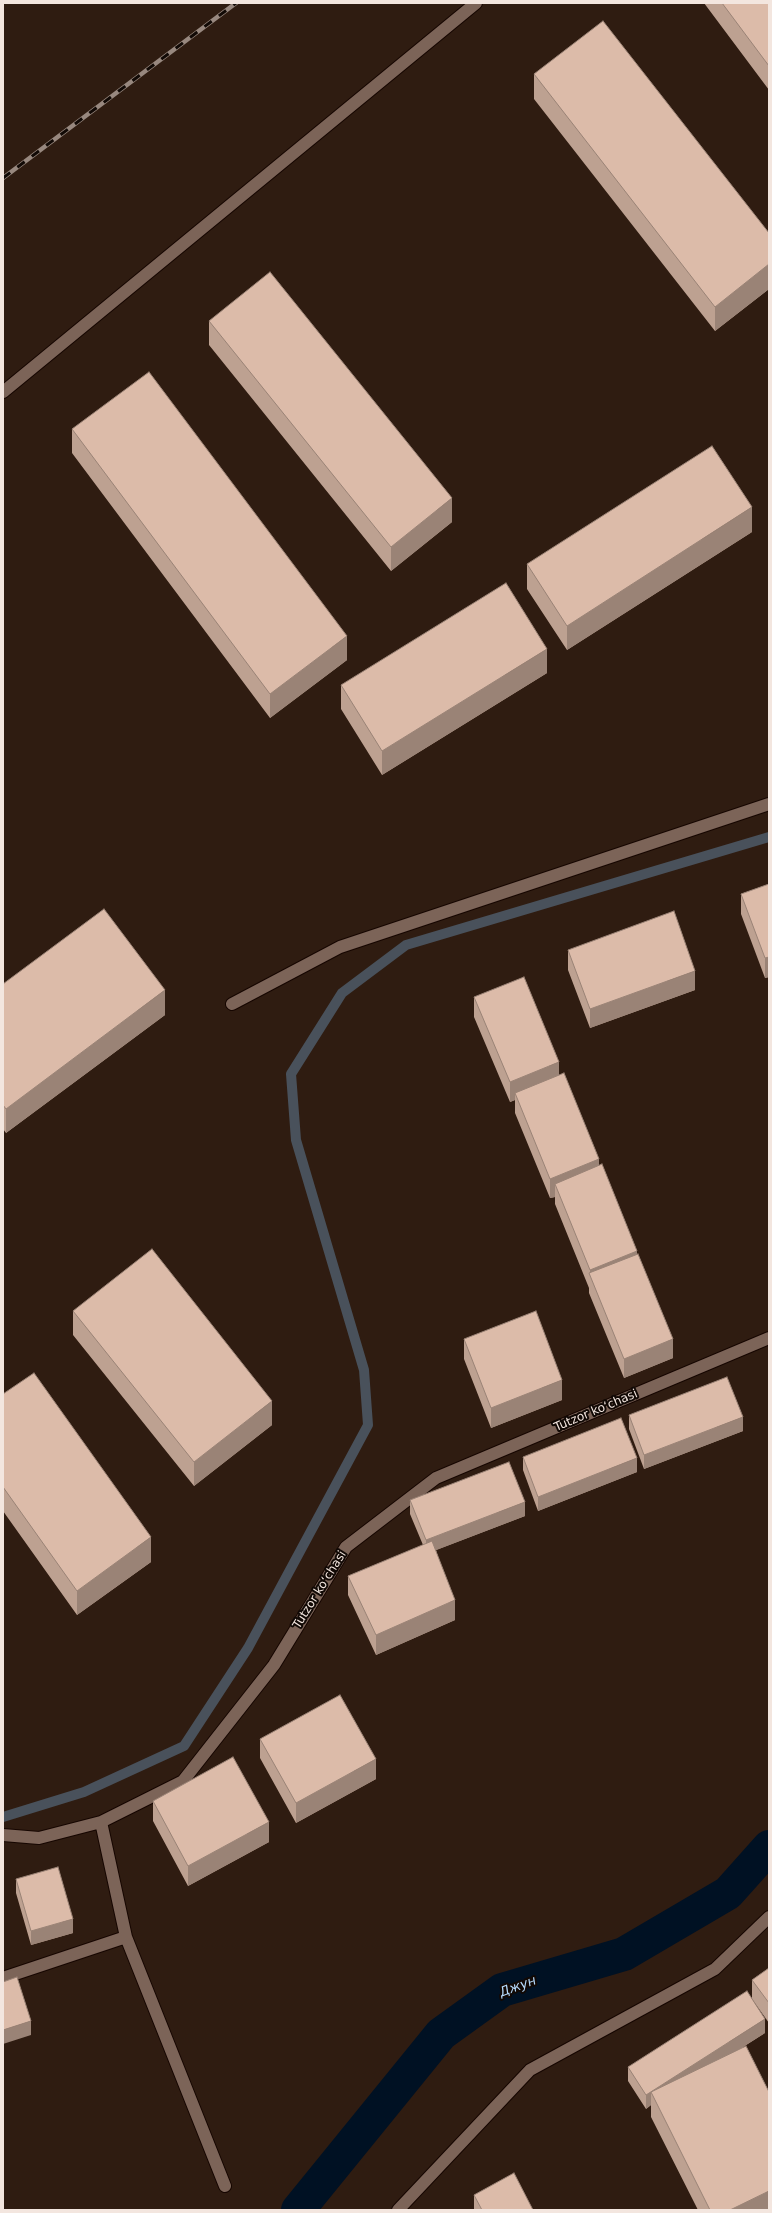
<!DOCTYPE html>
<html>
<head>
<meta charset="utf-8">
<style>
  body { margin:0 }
  #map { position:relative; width:772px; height:2213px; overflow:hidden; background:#2f1c11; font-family:"DejaVu Sans",sans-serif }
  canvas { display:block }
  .frame { position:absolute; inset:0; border:4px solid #f3e6df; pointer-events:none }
</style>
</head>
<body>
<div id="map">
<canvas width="772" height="2213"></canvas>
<div class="frame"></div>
</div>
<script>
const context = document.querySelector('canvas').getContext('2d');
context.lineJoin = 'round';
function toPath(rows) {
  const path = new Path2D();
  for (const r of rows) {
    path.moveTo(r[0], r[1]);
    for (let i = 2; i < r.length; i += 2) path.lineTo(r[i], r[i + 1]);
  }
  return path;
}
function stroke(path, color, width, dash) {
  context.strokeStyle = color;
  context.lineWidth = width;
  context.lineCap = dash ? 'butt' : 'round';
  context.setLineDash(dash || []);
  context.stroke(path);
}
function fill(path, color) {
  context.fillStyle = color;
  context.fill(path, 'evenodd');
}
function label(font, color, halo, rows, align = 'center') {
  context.font = font + ' "DejaVu Sans",sans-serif';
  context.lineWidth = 4;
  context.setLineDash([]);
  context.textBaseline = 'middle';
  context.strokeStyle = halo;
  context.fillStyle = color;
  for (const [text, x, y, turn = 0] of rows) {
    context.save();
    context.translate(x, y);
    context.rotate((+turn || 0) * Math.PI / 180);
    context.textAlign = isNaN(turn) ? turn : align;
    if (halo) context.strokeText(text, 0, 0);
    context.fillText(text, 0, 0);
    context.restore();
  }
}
const stream = toPath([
  [3,1817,84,1792,184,1746,248,1648,368,1425,364,1370,296,1140,291,1074,342,993,406,945,769,837]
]);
const canal = toPath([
  [298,2210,441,2034,502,1990,624,1954,728,1893,769,1847]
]);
const lane = toPath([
  [3,392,476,3],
  [232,1004,340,947,769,804]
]);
const street = toPath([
  [3,1835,39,1838,101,1822,183,1781,274,1665,346,1547,436,1478,769,1338],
  [126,1937,225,2186],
  [3,1978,126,1937,101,1822],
  [398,2210,530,2070,715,1969,769,1917]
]);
const rail = toPath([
  [3,178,236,3]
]);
const wall = toPath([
  [704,3,769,3,769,90],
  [534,74,769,233,769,289,715,331,534,99],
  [209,321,452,522,391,571,209,345],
  [72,429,347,660,270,718,72,453],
  [752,532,567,650,527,589,527,564],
  [547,673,382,775,341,709,341,685],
  [769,884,769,977,765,978,741,914,741,894],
  [568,950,695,990,590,1028,568,970],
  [3,984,165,1015,6,1133,3,1129],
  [474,997,559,1075,599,1165,637,1254,673,1358,624,1378,589,1293,589,1288,555,1204,555,1197,550,1198,515,1113,515,1100,510,1102,474,1017],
  [73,1311,272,1425,194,1486,73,1335],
  [464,1339,562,1400,491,1428,464,1359],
  [3,1394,151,1562,77,1615,3,1511],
  [629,1415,743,1431,644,1469,629,1429],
  [523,1457,637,1472,538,1511,523,1470],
  [410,1500,525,1516,436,1550,455,1620,376,1655,348,1595,348,1576,423,1545,410,1514],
  [260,1739,376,1779,296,1823,260,1758],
  [153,1801,269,1842,188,1886,153,1821],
  [16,1879,73,1933,31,1945,16,1893],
  [769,1968,769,2023,752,1999,752,1980],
  [765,2033,743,2047,769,2210,698,2210,651,2117,651,2105,646,2109,628,2081,628,2067],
  [474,2195,533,2210,474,2210]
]);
const shadedWall = toPath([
  [769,264,769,289,715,331,715,307],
  [452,498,452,522,391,571,391,547],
  [752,507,752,532,567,650,567,626],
  [347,636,347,660,270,718,270,694],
  [547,649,547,673,382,775,382,751],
  [769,957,769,977,765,978,765,958],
  [695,971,695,990,590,1028,590,1009],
  [165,990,165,1015,6,1133,6,1109],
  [559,1062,559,1082,515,1093,515,1100,510,1102,510,1082],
  [599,1159,599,1179,555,1184,555,1197,550,1198,550,1179],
  [637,1251,637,1271,590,1276,590,1270],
  [673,1339,673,1358,624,1378,624,1359],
  [562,1380,562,1400,491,1428,491,1408],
  [272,1401,272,1425,194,1486,194,1462],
  [743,1417,743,1431,644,1469,644,1455],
  [637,1458,637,1472,538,1511,538,1497],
  [525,1502,525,1516,426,1554,426,1540],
  [151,1537,151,1562,77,1615,77,1591],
  [455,1600,455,1620,376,1655,376,1635],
  [376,1759,376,1779,296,1823,296,1803],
  [269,1822,269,1842,188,1886,188,1866],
  [73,1919,73,1933,31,1945,31,1931],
  [765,2019,765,2033,656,2102,651,2092,651,2105,646,2109,646,2095],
  [31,2021,31,2035,3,2044,3,2030],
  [769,2191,769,2210,730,2210]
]);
const building = toPath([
  [722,3,769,3,769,66,722,3],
  [603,21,769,233,769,264,715,307,534,74,603,21],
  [270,272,452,498,391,547,209,321,270,272],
  [149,372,347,636,270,694,72,429,149,372],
  [712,446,752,507,567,626,527,564,712,446],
  [506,583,547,649,382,751,341,685,506,583],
  [769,884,769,957,765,958,741,894,769,884],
  [104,909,165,990,6,1109,3,1105,3,984,104,909],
  [674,911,695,971,590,1009,568,950,674,911],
  [524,977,559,1062,510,1082,474,997,524,977],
  [564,1073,599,1159,550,1179,515,1093,564,1073],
  [602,1164,637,1251,590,1270,555,1184,602,1164],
  [152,1249,272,1401,194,1462,73,1311,152,1249],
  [638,1254,673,1339,624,1359,589,1273,638,1254],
  [536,1311,562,1380,491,1408,464,1339,536,1311],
  [34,1373,151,1537,77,1591,3,1487,3,1394,34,1373],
  [727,1377,743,1417,644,1455,629,1415,727,1377],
  [621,1418,637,1458,538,1497,523,1457,621,1418],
  [509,1462,525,1502,426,1540,410,1500,509,1462],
  [432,1541,455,1600,376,1635,348,1576,432,1541],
  [340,1695,376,1759,296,1803,260,1739,340,1695],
  [233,1757,269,1822,188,1866,153,1801,233,1757],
  [58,1867,73,1919,31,1931,16,1879,58,1867],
  [769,1968,769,2003,752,1980,769,1968],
  [17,1977,31,2021,3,2030,3,1982,17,1977],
  [747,1991,765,2019,646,2095,628,2067,747,1991],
  [746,2046,769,2092,769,2191,730,2210,710,2210,651,2092,746,2046],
  [514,2173,533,2210,482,2210,474,2195,514,2173]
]);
const streetNames = [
  ["Tutzor ko‘chasi",596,1411,-23],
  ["Tutzor ko‘chasi",320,1590,-58]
];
const waterNames = [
  ["Джун",518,1987,-20]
];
stroke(stream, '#49515b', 10);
stroke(canal, '#001123', 34);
stroke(lane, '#160601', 14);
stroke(street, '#160601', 14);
stroke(lane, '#7c6458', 12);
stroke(street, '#7c6458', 12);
stroke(rail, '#98887f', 4.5);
stroke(rail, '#110905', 3, [9]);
fill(wall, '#bda191');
fill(shadedWall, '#9a8376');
fill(building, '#dcbba9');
stroke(building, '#9a8376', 1);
label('12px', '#f3e6df', '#110905', streetNames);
label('italic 13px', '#b5dafc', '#110905', waterNames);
</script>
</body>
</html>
